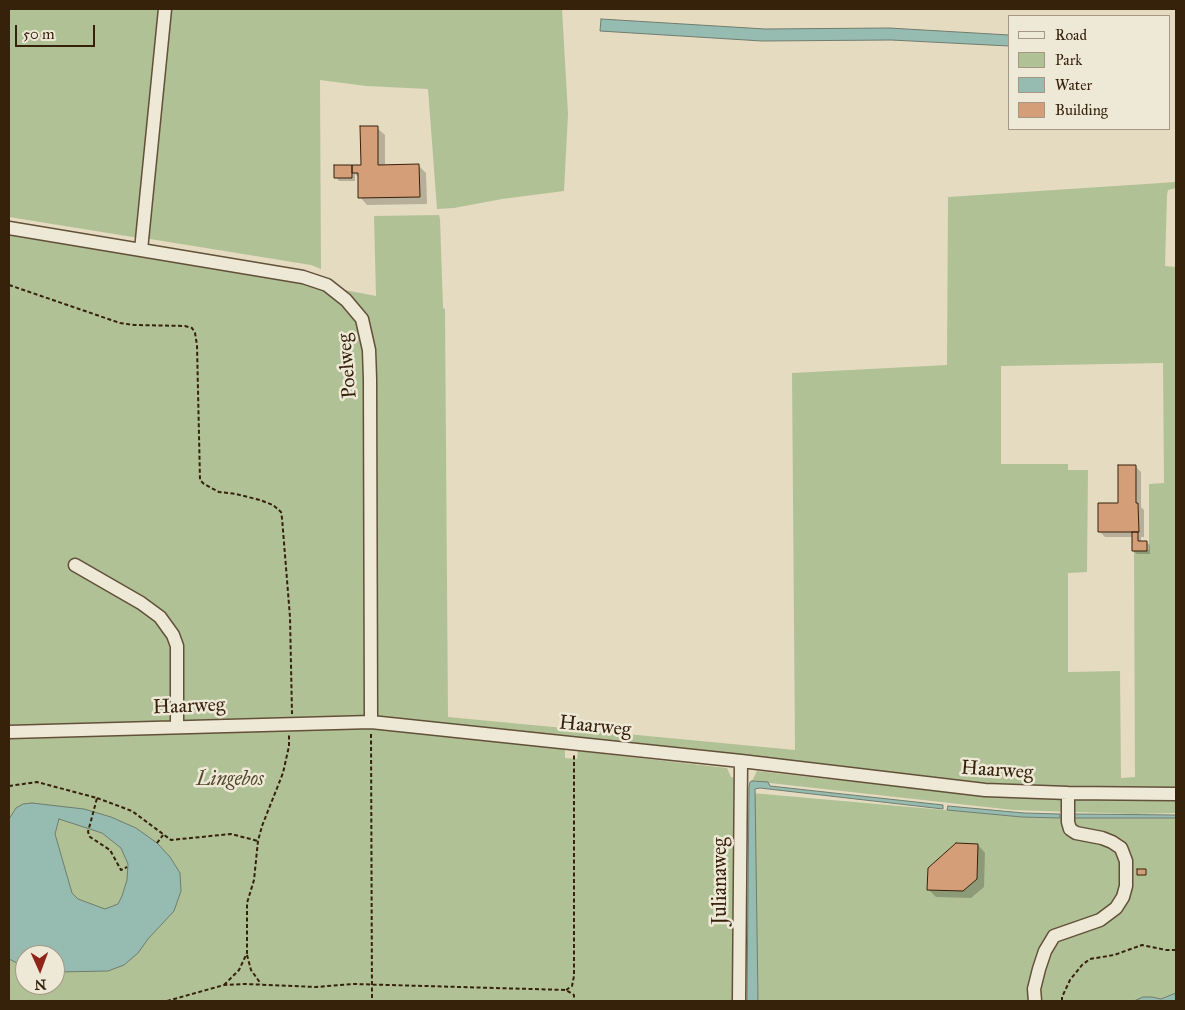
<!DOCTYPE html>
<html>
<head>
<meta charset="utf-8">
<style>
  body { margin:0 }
  #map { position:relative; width:1185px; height:1010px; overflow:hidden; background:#e5dbc0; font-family:"IM FELL Great Primer",serif }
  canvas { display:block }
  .frame { position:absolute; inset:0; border:10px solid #36210b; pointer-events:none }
  .legend { position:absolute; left:1008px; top:15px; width:162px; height:115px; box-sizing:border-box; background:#eee8d6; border:1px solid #a49885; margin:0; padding:6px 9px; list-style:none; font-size:15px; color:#36210b }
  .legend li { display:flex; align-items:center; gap:10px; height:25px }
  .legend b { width:25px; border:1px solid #a49885 }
  .north { position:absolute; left:15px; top:945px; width:50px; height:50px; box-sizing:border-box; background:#eee8d6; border:1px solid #a49885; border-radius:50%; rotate:178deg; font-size:14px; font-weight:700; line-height:20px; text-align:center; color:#36210b }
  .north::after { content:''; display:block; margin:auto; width:18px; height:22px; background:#8f2418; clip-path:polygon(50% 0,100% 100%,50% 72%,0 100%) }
  .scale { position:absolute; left:15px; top:25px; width:80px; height:22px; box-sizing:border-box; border:2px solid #36210b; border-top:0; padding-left:6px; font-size:15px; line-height:18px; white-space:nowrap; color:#36210b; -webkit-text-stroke:4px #eee8d6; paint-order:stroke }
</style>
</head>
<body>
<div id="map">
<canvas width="1185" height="1010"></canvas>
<div class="frame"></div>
<ul class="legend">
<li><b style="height:6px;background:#eee8d6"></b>Road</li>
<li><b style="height:14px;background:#b0c196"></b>Park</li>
<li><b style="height:14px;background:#96bbb0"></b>Water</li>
<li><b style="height:14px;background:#d49e79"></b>Building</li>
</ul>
<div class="north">N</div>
<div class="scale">50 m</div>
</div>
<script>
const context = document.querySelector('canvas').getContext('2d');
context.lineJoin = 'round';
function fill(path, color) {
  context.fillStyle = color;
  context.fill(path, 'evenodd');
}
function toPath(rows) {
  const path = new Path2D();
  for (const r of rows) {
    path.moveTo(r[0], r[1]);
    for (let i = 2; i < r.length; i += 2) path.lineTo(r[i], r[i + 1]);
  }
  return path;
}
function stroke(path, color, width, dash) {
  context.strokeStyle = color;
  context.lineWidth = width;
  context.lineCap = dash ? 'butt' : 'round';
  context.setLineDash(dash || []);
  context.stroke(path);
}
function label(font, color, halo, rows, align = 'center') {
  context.font = font + ' "IM FELL Great Primer",serif';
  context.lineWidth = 5;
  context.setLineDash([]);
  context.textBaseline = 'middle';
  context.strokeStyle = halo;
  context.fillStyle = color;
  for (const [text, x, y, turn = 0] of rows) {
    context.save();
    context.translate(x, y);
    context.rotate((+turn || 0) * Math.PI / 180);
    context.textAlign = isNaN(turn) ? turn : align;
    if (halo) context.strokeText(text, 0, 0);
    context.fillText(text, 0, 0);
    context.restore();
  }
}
const green = toPath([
  [9,9,162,9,139,238,9,217],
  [168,9,562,9,568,114,564,191,502,199,454,208,437,209,428,89,366,86,320,80,321,269,311,265,144,238],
  [1176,182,1176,188,1168,190,1167,195,1165,266,1176,267,1176,791,1050,788,978,783,448,736,565,749,565,758,577,759,578,751,727,768,731,777,736,778,733,1001,9,1001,9,226,376,296,374,216,439,215,440,219,443,308,445,309,445,311,448,717,795,750,792,373,947,365,948,197],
  [1163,363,1164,483,1149,484,1149,550,1134,551,1135,777,1121,778,1120,671,1068,672,1068,573,1087,572,1088,470,1068,470,1068,464,1001,464,1001,366],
  [25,955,55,955,55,985,25,985],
  [757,771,974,795,1024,798,1176,801,1176,813,1135,814,1013,810,752,781],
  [752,793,1024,817,1176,818,1176,1001,750,1001]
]);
const water = toPath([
  [601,19,765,29,889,28,1009,35,1009,46,891,40,762,41,600,31,601,19],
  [752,781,768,782,770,786,943,805,943,809,760,788,755,789,758,1001,747,1001,749,787,750,782,752,781],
  [32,803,84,809,111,817,136,828,157,843,170,857,180,873,181,891,174,911,148,939,138,953,124,965,108,971,58,972,55,972,55,955,25,955,25,967,9,959,9,819,16,808,23,804,32,803],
  [59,819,102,833,121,848,128,864,127,880,122,896,118,904,105,909,78,899,72,893,55,834,59,819],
  [948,806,1024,813,1060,814,1060,818,1022,817,947,810,948,806],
  [1074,814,1176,815,1176,818,1074,818,1074,814],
  [1176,993,1176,1001,1134,1001,1143,997,1152,997,1161,999,1176,993]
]);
const shadow = toPath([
  [377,128,385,135,385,166,419,166,426,173,427,204,367,205,360,197,359,178,355,174,355,181,339,181,336,177,362,166],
  [1135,466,1141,472,1141,507,1144,510,1144,537,1141,537,1141,542,1146,542,1150,545,1150,554,1137,554,1133,551,1133,537,1105,537,1099,531,1120,504],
  [978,845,985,853,984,887,971,898,936,897,928,889]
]);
const building = toPath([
  [360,126,378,126,378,165,419,164,420,197,358,198,358,173,352,173,352,165,361,165,360,126],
  [334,165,352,165,352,178,334,178,334,165],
  [1118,465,1136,465,1136,503,1138,503,1139,532,1098,532,1098,503,1118,503,1118,465],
  [1132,532,1138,532,1138,541,1147,541,1147,551,1132,551,1132,532],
  [956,843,978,844,977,879,963,891,927,890,928,868,956,843],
  [1137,869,1146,869,1146,875,1137,875,1137,869]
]);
const path = toPath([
  [9,285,120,323,134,325,185,326,192,328,195,333,197,345,200,480,204,484,219,492,236,494,260,500,273,505,281,512,282,518,290,617,292,714],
  [371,734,372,1001],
  [9,786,37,782,97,798,88,832,90,837,110,850,121,870,127,867],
  [97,798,132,811,171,840,231,834,258,841],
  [157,843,163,835],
  [247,955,251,970,261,984],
  [224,985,239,970,247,953,247,903,254,880,258,841,262,826,283,773,289,746,289,735],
  [566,990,572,986,574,976,574,753],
  [167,1001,224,985,245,984,316,987,354,984,566,990,574,995,574,1001],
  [1062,1001,1062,997,1070,980,1082,965,1090,959,1114,955,1142,945,1166,950,1176,950]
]);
const minor = toPath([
  [9,228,303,277,327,285,346,300,362,319,369,350,370,379,371,722],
  [141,250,165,9],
  [75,565,141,603,160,617,173,635,177,646,177,726],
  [9,732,371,722,741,761,985,790,1068,793,1176,794],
  [739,1001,741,761],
  [1035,1001,1034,989,1039,969,1045,951,1054,936,1100,920,1116,908,1123,897,1126,886,1126,861,1121,848,1112,842,1102,838,1076,833,1070,829,1068,822,1068,793]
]);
const streetNames = [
  ["Poelweg",348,366,-95],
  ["Haarweg",189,707,-2],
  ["Haarweg",595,727,6],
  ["Haarweg",997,771,4],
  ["Julianaweg",721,881,-90]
];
const parkNames = [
  ["Lingebos",230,780]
];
fill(green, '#b0c196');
fill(water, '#96bbb0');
stroke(water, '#707d6e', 1);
fill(shadow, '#0003');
fill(building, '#d49e79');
stroke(building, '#36210b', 1);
stroke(minor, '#625038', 15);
stroke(path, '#36210b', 2, [4, 2.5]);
stroke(minor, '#eee8d6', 12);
label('20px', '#36210b', '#eee8d6', streetNames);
label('italic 20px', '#54492e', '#eee8d6', parkNames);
</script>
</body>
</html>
